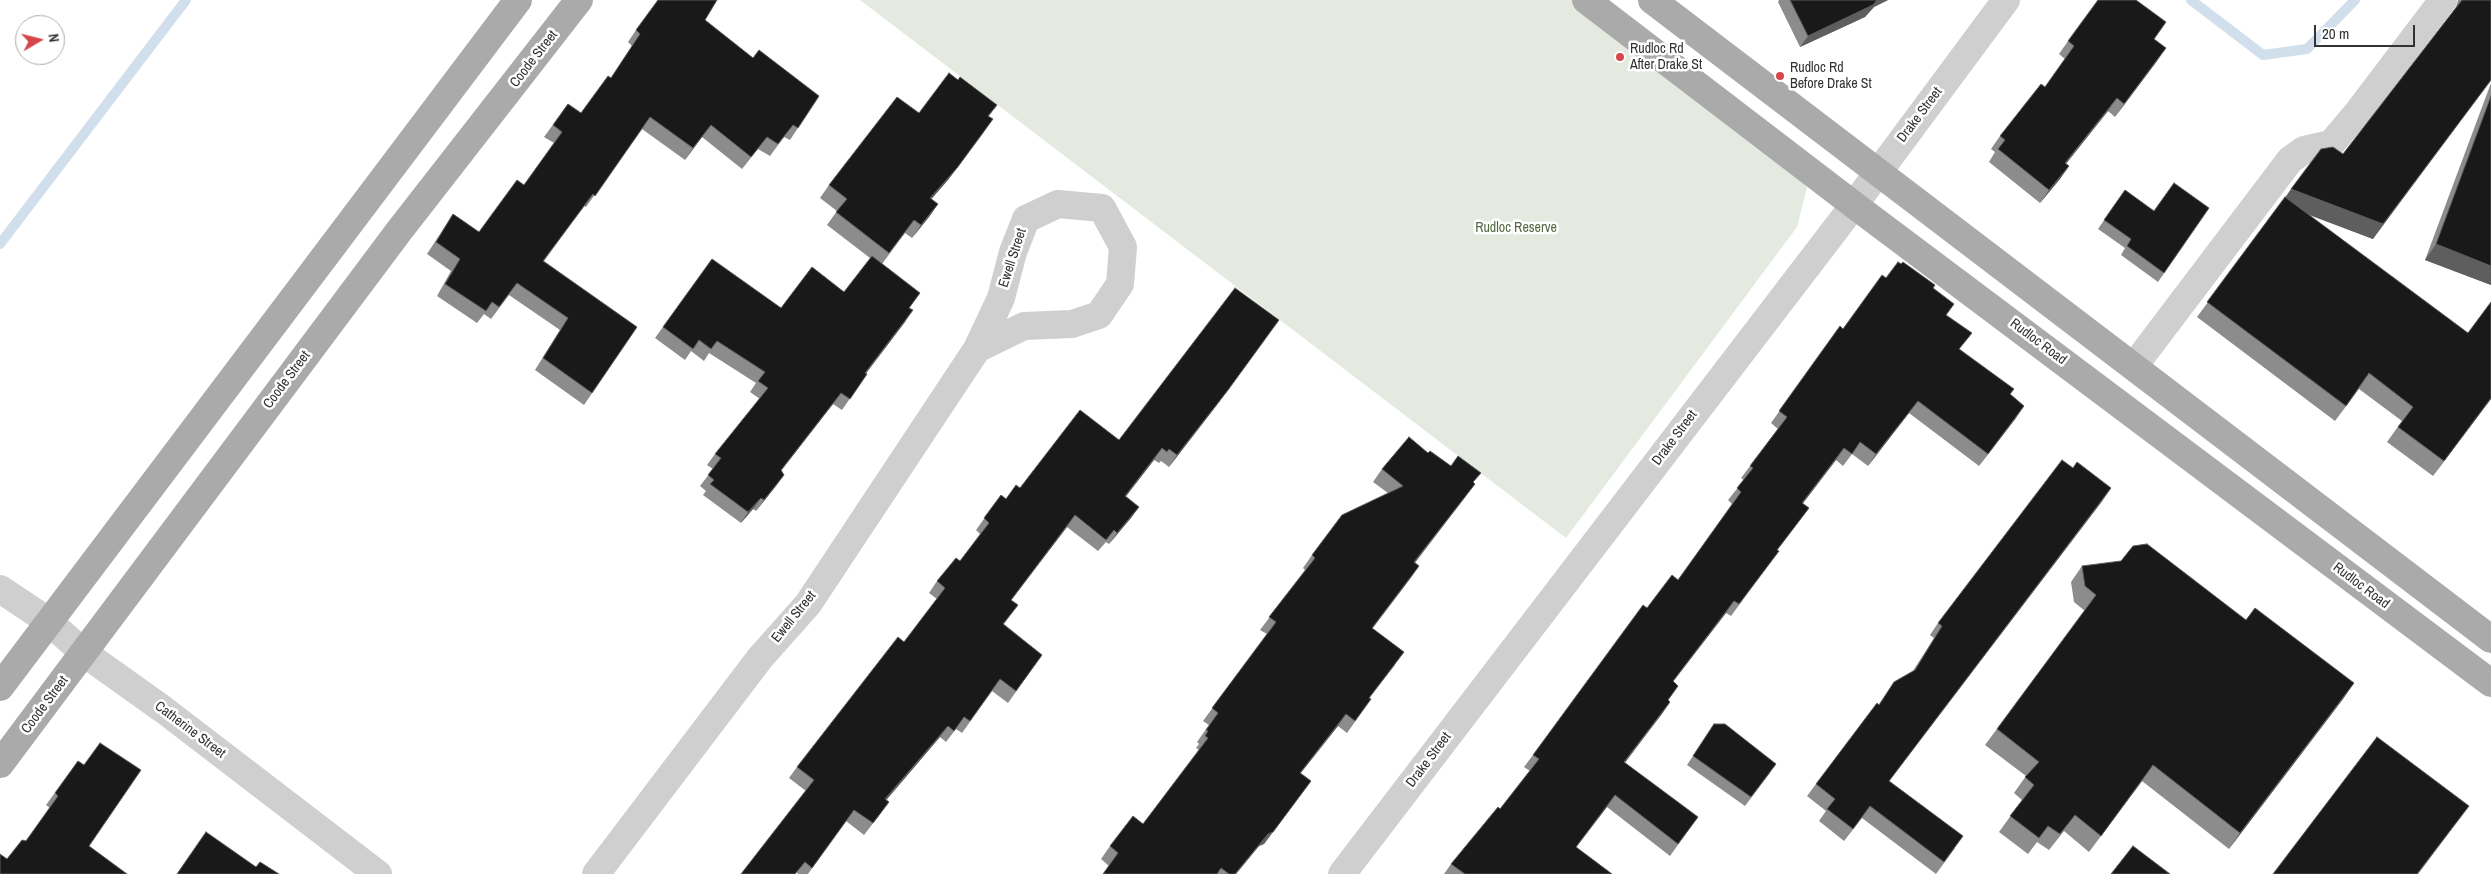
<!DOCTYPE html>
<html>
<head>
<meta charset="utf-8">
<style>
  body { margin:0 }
  #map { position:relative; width:2491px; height:874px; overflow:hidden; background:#fff; font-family:"Archivo Narrow",sans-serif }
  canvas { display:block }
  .north { position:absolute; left:15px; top:15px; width:50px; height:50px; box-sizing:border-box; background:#fff; border:1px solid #adadad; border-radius:50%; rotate:82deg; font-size:14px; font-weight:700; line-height:20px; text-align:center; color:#323232 }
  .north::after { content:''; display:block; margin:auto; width:18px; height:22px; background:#d7464a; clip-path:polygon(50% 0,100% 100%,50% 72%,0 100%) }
  .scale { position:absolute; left:2314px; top:25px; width:101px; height:22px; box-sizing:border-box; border:2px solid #323232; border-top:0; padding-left:6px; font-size:15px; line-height:18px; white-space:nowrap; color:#323232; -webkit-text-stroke:4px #fff; paint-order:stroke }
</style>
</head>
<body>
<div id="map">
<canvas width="2491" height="874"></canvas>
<div class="north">N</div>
<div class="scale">20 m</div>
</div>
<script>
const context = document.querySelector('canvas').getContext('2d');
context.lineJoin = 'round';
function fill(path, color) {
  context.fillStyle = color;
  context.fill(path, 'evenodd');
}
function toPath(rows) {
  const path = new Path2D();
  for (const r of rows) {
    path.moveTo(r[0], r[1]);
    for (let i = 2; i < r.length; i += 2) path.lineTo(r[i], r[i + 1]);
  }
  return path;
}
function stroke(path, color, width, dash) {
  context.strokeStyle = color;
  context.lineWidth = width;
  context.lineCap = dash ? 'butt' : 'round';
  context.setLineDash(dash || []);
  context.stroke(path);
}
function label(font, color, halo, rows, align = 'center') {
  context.font = font + ' "Archivo Narrow",sans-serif';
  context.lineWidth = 5;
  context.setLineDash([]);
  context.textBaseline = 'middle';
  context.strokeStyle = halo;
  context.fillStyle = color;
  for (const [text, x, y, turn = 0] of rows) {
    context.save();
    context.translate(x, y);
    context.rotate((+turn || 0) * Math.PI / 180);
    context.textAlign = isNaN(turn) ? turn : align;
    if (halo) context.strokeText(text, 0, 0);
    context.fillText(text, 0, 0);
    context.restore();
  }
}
const green = toPath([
  [860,0,1573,0,1793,166,1807,188,1797,227,1566,538]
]);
const stream = toPath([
  [2191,0,2263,55,2307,49,2355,0],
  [0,244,186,0]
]);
const minor = toPath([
  [2134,366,2290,160,2304,150,2331,144,2358,112,2443,0],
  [0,589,48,621,84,653,164,710,378,874],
  [596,874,760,658,808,604,977,349,1001,298,1013,252,1026,219,1058,204,1102,208,1123,247,1120,284,1099,315,1072,324,1024,326,977,349],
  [1342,874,1854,205,2006,0]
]);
const major = toPath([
  [1586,0,1854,205,2491,683],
  [1652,0,2491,639],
  [0,687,518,0],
  [0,764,399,231,579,0]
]);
const wall = toPath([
  [1779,0,1888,0,1874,7,1865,17,1800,47,1778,2],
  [2458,0,2491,0,2373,239,2309,215,2468,333,2491,302,2491,399,2433,476,2387,442,2402,421,2359,389,2335,421,2197,317,2321,149,2343,154,2456,7],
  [705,20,753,58,819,96,790,140,784,137,770,156,758,149,742,169,702,137,685,160,642,129,586,207,584,206,544,261,637,327,584,405,535,370,560,330,509,295,491,319,484,314,477,323,437,296,451,271,427,254,453,214,479,232,524,185,554,143,544,137,568,104,581,113,611,78,632,46,628,42,636,30],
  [2154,39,2157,61,2115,117,2108,111,2066,164,2069,166,2060,179,2040,203,1989,162,1995,152,1991,149,2000,136,2045,87,2065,59,2059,54,2068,41],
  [958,80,997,105,989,116,984,132,948,180,931,199,938,204,929,217,912,238,905,233,882,264,909,308,905,322,866,373,867,374,842,410,833,404,781,471,784,475,776,486,756,511,753,509,741,523,703,495,706,491,700,486,713,469,707,465,715,454,760,399,750,392,756,383,709,353,704,361,691,351,685,360,655,338,712,259,781,308,844,292,870,258,827,225,837,211,820,198,829,185,919,113],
  [2491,83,2491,285,2425,260],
  [2125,190,2154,211,2209,208,2158,282,2121,255,2125,248,2098,229],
  [1886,278,1933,288,1946,315,1960,349,2010,394,2016,418,1979,466,1909,413,1868,466,1852,454,1843,466,1836,460,1803,503,1809,508,1777,550,1779,551,1770,563,1731,616,1726,613,1673,682,1668,700,1670,702,1625,763,1698,817,1670,856,1607,807,1576,847,1612,874,1444,874,1451,864,1500,809,1530,771,1524,767,1533,755,1647,608,1678,580,1732,504,1728,500,1744,480,1741,478,1778,429,1771,423,1840,326,1843,329],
  [1220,401,1169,467,1161,461,1159,463,1154,460,1126,496,1139,507,1131,518,1109,544,1106,542,1098,551,1067,527,1011,600,1018,605,1004,624,1042,655,1008,703,992,691,962,733,956,729,946,742,940,737,886,800,881,813,864,835,846,821,808,874,798,874,797,873,806,791,789,778,797,767,904,642,937,599,929,593,937,581,960,561,980,534,976,530,1001,495,1006,499,1020,488,1119,440],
  [1428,453,1474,482,1466,496,1415,563,1419,566,1372,628,1395,665,1369,698,1371,699,1347,733,1338,726,1301,773,1311,781,1264,844,1259,846,1236,874,1103,874,1109,866,1101,859,1110,846,1143,824,1199,750,1196,748,1199,744,1197,742,1209,725,1203,721,1267,634,1260,630,1305,570,1303,568,1312,555,1388,493,1373,482,1382,469],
  [2103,500,1889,781,1955,848,1936,874,1862,818,1844,841,1819,821,1826,811,1807,796,1816,784,1879,705,1894,682,1913,671,1934,638,1930,635,1938,623],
  [2082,566,2246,620,2354,683,2343,699,2229,849,2142,781,2089,852,2064,831,2049,850,2037,842,2028,854,1999,832,2022,800,2014,793,2026,776,1985,745,2085,611,2074,602,2071,582],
  [1714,724,1770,773,1745,806,1687,765],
  [78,761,89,846,7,859,26,841,50,808,46,805]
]);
const shadedWall = toPath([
  [1877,0,1888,0,1874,7,1865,17,1800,47,1808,36],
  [2166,48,2157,61,2115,117,2124,104],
  [2491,80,2373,239,2281,204,2291,189],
  [2117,98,2108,111,2056,176,2065,163],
  [993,119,948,180,921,211,930,198],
  [711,125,702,137,685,160,693,148],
  [2069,166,2060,179,2040,203,2049,190],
  [938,204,929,217,912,238,921,225],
  [2436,244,2491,266,2491,285,2425,260],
  [913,310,905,322,858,384,865,373],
  [1271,331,1220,401,1169,467,1177,455],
  [841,393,833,404,773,481,781,470],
  [2491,398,2491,399,2433,476,2444,461],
  [1918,401,1909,413,1868,466,1876,454],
  [2024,406,2016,418,1979,466],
  [1162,448,1154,460,1117,508,1125,496],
  [1844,448,1836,460,1794,515,1802,503],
  [784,475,776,486,756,511,764,500],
  [1475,484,1466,496,1405,575,1414,562],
  [2111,488,2103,500,1880,793,1889,781],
  [761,498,753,509,741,523,748,512],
  [1139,507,1131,518,1109,544,1117,533],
  [1075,515,1067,527,1003,611,1011,600],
  [1419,566,1410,579,1363,641,1372,628],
  [1734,601,1726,613,1664,693,1673,681],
  [2354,683,2343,699,2229,849,2240,833],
  [1670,702,1662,714,1616,774,1624,762],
  [1346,714,1338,726,1291,785,1300,773],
  [948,726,940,737,877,811,885,799],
  [2153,765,2142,781,2089,852,2101,836],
  [1311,781,1264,844,1259,846,1236,874,1235,874],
  [1615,795,1607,807,1567,859],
  [2469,806,2418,874,2417,874]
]);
const building = toPath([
  [658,0,717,0,705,20,753,58,759,50,819,96,798,128,793,125,778,144,767,137,751,157,711,125,693,148,650,117,595,196,593,194,543,261,637,327,592,393,543,358,568,318,517,283,499,307,492,302,486,311,445,284,460,259,436,242,453,214,479,232,517,180,524,185,562,132,553,125,568,104,581,113,608,76,611,78,640,34,636,30,658,0],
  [1790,0,1877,0,1873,5,1808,36,1790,0],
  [2098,0,2136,0,2166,22,2154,39,2166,48,2124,104,2117,98,2065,163,2069,166,2049,190,1998,149,2005,140,2000,136,2041,84,2045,87,2074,46,2068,41,2098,0],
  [2462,0,2491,0,2491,80,2383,224,2291,189,2321,149,2333,147,2343,154,2462,0],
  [949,73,958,80,960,77,997,105,988,116,993,119,957,168,930,198,938,204,921,225,914,220,889,253,836,212,847,199,829,185,897,97,919,113,949,73],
  [2491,96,2491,266,2436,244,2491,96],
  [2174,183,2209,208,2164,273,2127,246,2131,239,2104,220,2125,190,2154,211,2174,183],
  [2285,197,2468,333,2491,302,2491,398,2444,461,2398,427,2413,407,2369,373,2346,406,2207,302,2285,197],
  [872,256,920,293,909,308,913,310,865,373,867,374,850,399,841,393,781,470,784,475,764,500,761,498,748,512,710,484,714,480,708,475,721,458,715,454,768,388,758,381,765,372,717,341,711,349,699,340,693,349,663,327,712,259,781,308,812,267,844,292,872,256],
  [1898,262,1901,264,1903,262,1935,285,1933,288,1954,304,1946,315,1972,333,1959,349,2014,389,2010,394,2024,406,1988,454,1918,401,1876,454,1860,442,1852,454,1844,448,1802,503,1809,508,1777,550,1779,551,1739,604,1734,601,1673,681,1678,686,1668,700,1670,702,1624,762,1698,817,1678,844,1615,795,1576,847,1612,874,1465,874,1451,864,1498,807,1500,809,1539,759,1533,755,1643,605,1647,608,1672,575,1678,580,1741,492,1737,488,1753,468,1750,466,1787,417,1779,411,1840,326,1843,329,1882,275,1886,278,1898,262],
  [1235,288,1279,320,1228,390,1177,455,1169,449,1167,452,1162,448,1125,496,1139,507,1117,533,1114,530,1106,540,1075,515,1011,600,1018,605,1003,624,1042,655,1016,691,1000,679,970,721,964,717,954,731,948,726,885,799,889,802,873,823,854,810,812,868,805,862,795,874,741,874,814,780,797,767,898,637,904,642,945,588,937,581,956,558,960,561,989,523,984,518,1001,495,1006,499,1016,485,1020,488,1080,410,1119,440,1235,288],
  [1409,437,1428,453,1430,451,1451,466,1458,456,1481,473,1473,482,1475,484,1414,562,1419,566,1372,628,1404,652,1369,698,1371,699,1355,721,1346,714,1300,773,1311,781,1273,832,1268,834,1235,874,1229,874,1221,868,1217,874,1103,874,1118,853,1110,846,1133,816,1143,824,1208,738,1205,736,1208,731,1206,730,1218,713,1212,708,1276,622,1269,617,1315,558,1312,555,1342,515,1403,486,1382,469,1409,437],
  [2062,460,2073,468,2077,462,2111,488,1889,781,1963,836,1944,862,1870,806,1853,829,1827,809,1835,799,1816,784,1877,703,1879,705,1894,682,1915,670,1942,626,1938,623,2062,460],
  [2147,544,2246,620,2255,608,2354,683,2240,833,2153,765,2101,836,2075,815,2060,834,2048,826,2039,838,2010,816,2034,785,2025,777,2039,762,1997,729,2096,595,2085,586,2082,566,2121,561,2133,546,2147,544],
  [1714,724,1725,724,1776,764,1751,797,1693,756,1714,724],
  [2377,737,2469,806,2417,874,2273,874,2377,737],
  [100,743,141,770,89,846,127,874,0,874,0,854,7,859,22,840,26,841,58,796,55,793,78,761,84,765,100,743],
  [206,832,256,867,260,862,279,874,177,874,206,832],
  [2133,846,2170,874,2111,874,2133,846]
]);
const markers = [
  [1620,57,5,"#d7464a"],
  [1780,76,5,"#d7464a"]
];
const poiNames = [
  ["Rudloc Rd",1630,49],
  ["After Drake St",1630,65],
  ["Rudloc Rd",1790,68],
  ["Before Drake St",1790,84]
];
const streetNames = [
  ["Coode Street",534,59,-52],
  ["Drake Street",1920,115,-53],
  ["Ewell Street",1013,258,-72],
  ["Rudloc Road",2038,342,37],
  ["Coode Street",287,380,-53],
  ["Drake Street",1675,438,-53],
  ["Rudloc Road",2361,586,37],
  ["Ewell Street",794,617,-51],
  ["Coode Street",45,705,-53],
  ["Catherine Street",190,730,37],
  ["Drake Street",1429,760,-53]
];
const parkNames = [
  ["Rudloc Reserve",1516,228]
];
fill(green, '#e4eadf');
stroke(stream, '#d0dfeb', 10);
stroke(minor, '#cfcfcf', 28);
stroke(major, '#aaa', 28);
fill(wall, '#8c8c8c');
fill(shadedWall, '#5e5e5e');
fill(building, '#191919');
stroke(building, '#5e5e5e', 1);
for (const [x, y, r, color] of markers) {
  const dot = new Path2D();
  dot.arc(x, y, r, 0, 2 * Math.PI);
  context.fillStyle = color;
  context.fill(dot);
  stroke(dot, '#fff', 2);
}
label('14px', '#323232', '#fff', poiNames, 'left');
label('14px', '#323232', '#fff', streetNames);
label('14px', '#536a42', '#fff', parkNames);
</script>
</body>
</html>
